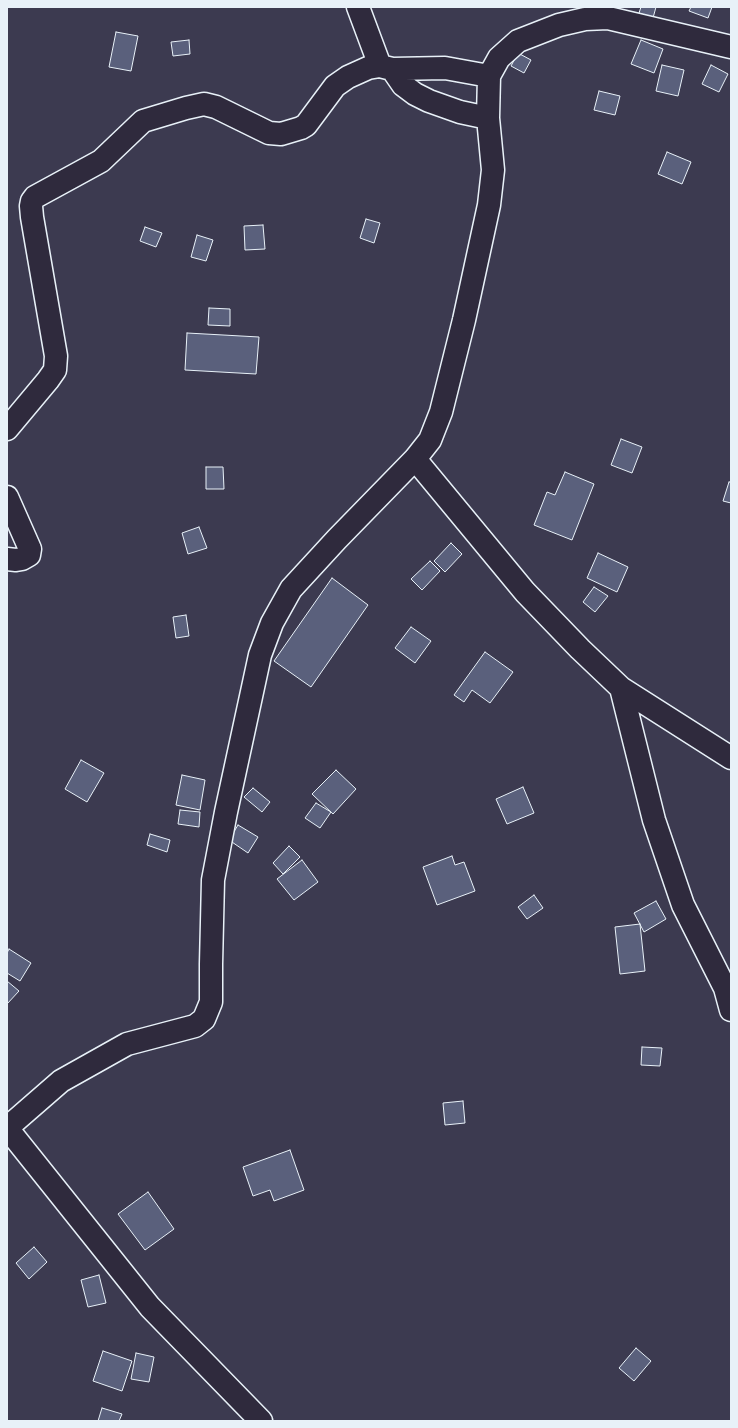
<!DOCTYPE html>
<html>
<head>
<meta charset="utf-8">
<style>
  body { margin:0 }
  #map { position:relative; width:738px; height:1428px; overflow:hidden; background:#3c3a50; font-family:Itim,sans-serif }
  canvas { display:block }
  .frame { position:absolute; inset:0; border:8px solid #e8f1f8; pointer-events:none }
</style>
</head>
<body>
<div id="map">
<canvas width="738" height="1428"></canvas>
<div class="frame"></div>
</div>
<script>
const context = document.querySelector('canvas').getContext('2d');
context.lineJoin = 'round';
function fill(path, color) {
  context.fillStyle = color;
  context.fill(path, 'evenodd');
}
function toPath(rows) {
  const path = new Path2D();
  for (const r of rows) {
    path.moveTo(r[0], r[1]);
    for (let i = 2; i < r.length; i += 2) path.lineTo(r[i], r[i + 1]);
  }
  return path;
}
function stroke(path, color, width, dash) {
  context.strokeStyle = color;
  context.lineWidth = width;
  context.lineCap = dash ? 'butt' : 'round';
  context.setLineDash(dash || []);
  context.stroke(path);
}
const building = toPath([
  [641,7,656,7,653,18,639,13,641,7],
  [691,7,712,7,708,18,689,11,691,7],
  [116,32,138,36,131,71,109,67,116,32],
  [189,40,190,54,173,56,171,42,189,40],
  [641,40,663,49,654,73,631,64,641,40],
  [518,53,531,60,524,73,511,66,518,53],
  [662,65,684,70,678,96,656,91,662,65],
  [711,65,728,74,719,92,702,84,711,65],
  [599,91,620,96,615,115,594,110,599,91],
  [667,152,691,162,682,184,658,174,667,152],
  [366,219,380,223,374,243,360,238,366,219],
  [263,225,265,249,245,250,244,226,263,225],
  [145,227,162,233,156,247,140,241,145,227],
  [197,235,213,240,206,261,191,257,197,235],
  [209,308,230,309,230,326,208,325,209,308],
  [187,333,259,337,256,374,185,370,187,333],
  [621,439,642,447,632,473,611,465,621,439],
  [206,467,223,467,224,489,206,489,206,467],
  [565,472,594,484,572,540,534,525,547,492,555,495,565,472],
  [729,482,731,482,731,503,723,501,729,482],
  [199,527,207,548,188,554,182,533,199,527],
  [451,543,462,554,445,572,434,561,451,543],
  [598,553,628,567,617,592,587,578,598,553],
  [430,561,440,571,422,590,411,579,430,561],
  [332,578,368,605,311,687,274,661,332,578],
  [594,587,608,596,595,612,583,602,594,587],
  [186,615,189,636,176,638,173,617,186,615],
  [411,627,431,641,415,663,395,648,411,627],
  [485,652,513,672,490,703,472,690,464,702,454,695,485,652],
  [81,760,104,773,87,802,65,789,81,760],
  [336,770,356,789,333,814,312,794,336,770],
  [182,775,205,780,200,810,176,805,182,775],
  [523,787,534,813,507,824,496,799,523,787],
  [253,788,270,802,262,812,244,797,253,788],
  [316,803,331,812,320,828,305,818,316,803],
  [180,810,200,812,199,827,178,824,180,810],
  [238,825,258,837,248,853,229,840,238,825],
  [150,834,170,840,167,852,147,845,150,834],
  [289,846,300,857,283,874,273,863,289,846],
  [452,856,455,865,464,862,475,891,437,905,423,867,452,856],
  [302,860,318,882,294,900,277,879,302,860],
  [534,895,543,908,527,919,518,907,534,895],
  [656,901,666,919,644,932,634,913,656,901],
  [640,924,645,971,620,974,615,927,640,924],
  [9,949,31,963,20,981,7,973,7,953,9,949],
  [7,981,19,991,7,1004,7,981],
  [642,1047,662,1048,660,1066,641,1065,642,1047],
  [463,1101,465,1123,445,1125,443,1103,463,1101],
  [290,1150,304,1190,274,1201,270,1190,253,1196,243,1167,290,1150],
  [148,1192,174,1229,145,1250,118,1214,148,1192],
  [34,1247,47,1262,29,1279,16,1263,34,1247],
  [99,1275,106,1303,88,1307,81,1280,99,1275],
  [636,1348,651,1361,634,1381,619,1368,636,1348],
  [103,1351,132,1361,122,1391,93,1381,103,1351],
  [136,1353,154,1357,149,1382,131,1379,136,1353],
  [102,1408,122,1414,119,1421,98,1421,102,1408]
]);
const minor = toPath([
  [358,7,380,66],
  [392,69,403,85,415,94,429,101,460,112,488,118],
  [7,429,48,380,55,370,56,356,32,217,31,206,32,201,35,197,101,161,143,121,186,108,204,104,216,107,269,133,281,134,301,128,306,125,335,86,348,77,368,68,380,66,392,69,445,68,489,76,499,58,518,41,559,25,585,19,608,18,731,47],
  [415,459,525,592,580,649,621,688,731,758],
  [7,497,30,549,29,555,22,559,16,560,7,559],
  [621,688,654,820,683,905,725,988,731,1010],
  [7,1128,61,1081,127,1044,195,1026,204,1019,211,1002,211,964,213,880,226,812,260,655,272,623,291,589,337,539,415,459,430,440,441,412,464,320,489,205,493,170,488,118,489,76],
  [7,1128,150,1307,261,1421]
]);
fill(building, '#5a607c');
stroke(building, '#e8f1f8', 1);
stroke(minor, '#e8f1f8', 25);
stroke(minor, '#2f2a3d', 22);
</script>
</body>
</html>
